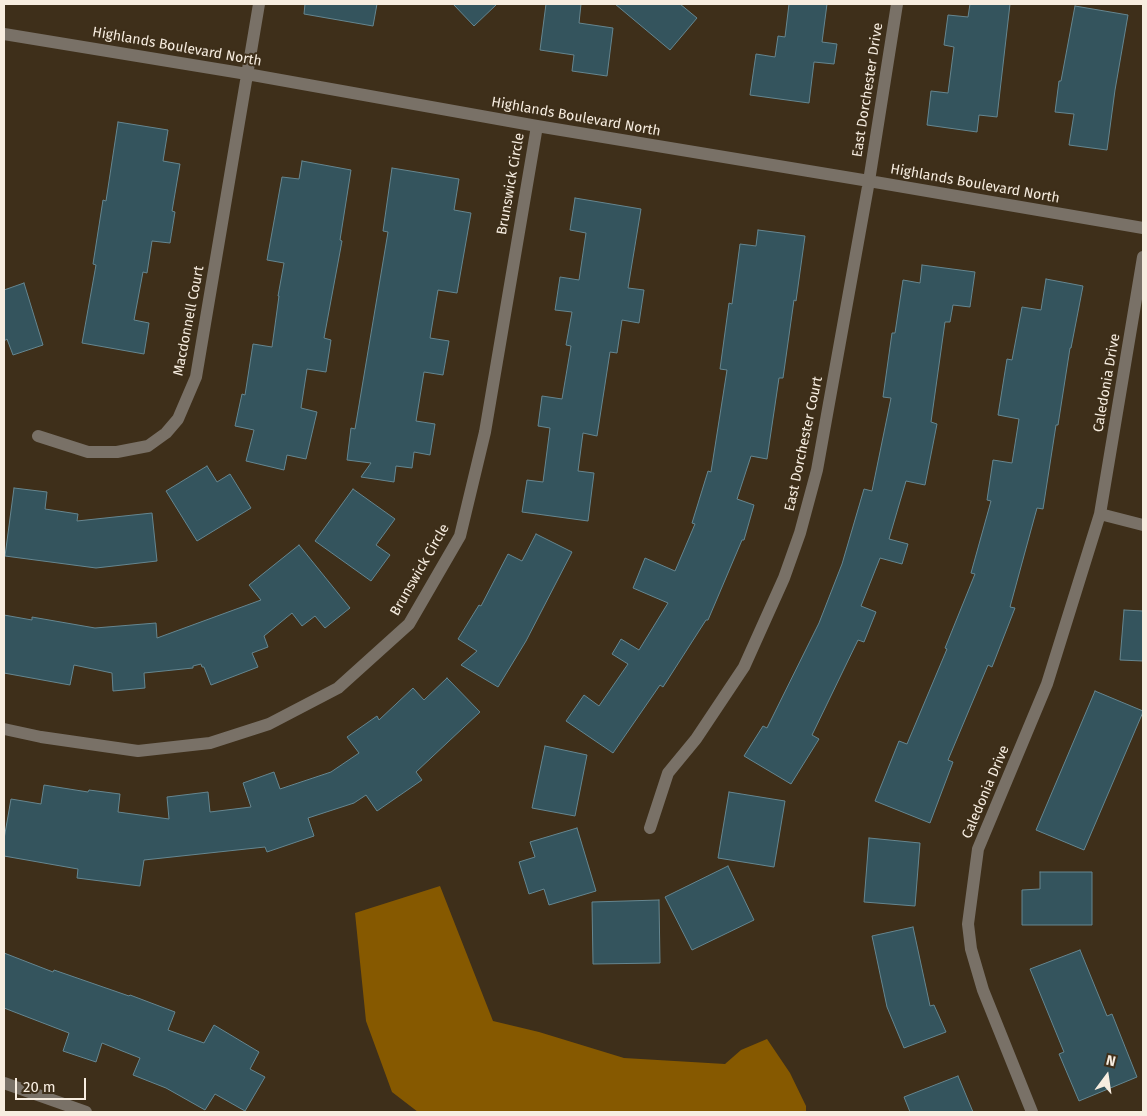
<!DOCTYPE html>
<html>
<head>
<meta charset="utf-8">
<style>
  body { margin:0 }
  #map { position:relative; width:1147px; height:1116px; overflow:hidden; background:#3e2f1a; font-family:"Fira Sans",sans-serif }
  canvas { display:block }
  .frame { position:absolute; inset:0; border:5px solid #f7ede0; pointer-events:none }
  .north { position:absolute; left:1082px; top:1051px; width:50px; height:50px; -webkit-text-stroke:4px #3e2f1a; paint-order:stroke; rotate:14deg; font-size:14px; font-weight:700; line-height:20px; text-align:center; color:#f7ede0 }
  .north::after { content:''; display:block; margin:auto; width:18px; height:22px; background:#f7ede0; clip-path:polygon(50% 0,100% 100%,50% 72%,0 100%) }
  .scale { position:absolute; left:15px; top:1078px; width:71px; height:22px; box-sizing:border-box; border:2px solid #f7ede0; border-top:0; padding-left:6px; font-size:15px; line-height:18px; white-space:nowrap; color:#f7ede0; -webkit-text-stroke:4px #3e2f1a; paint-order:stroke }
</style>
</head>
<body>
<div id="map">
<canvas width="1147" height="1116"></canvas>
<div class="frame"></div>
<div class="north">N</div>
<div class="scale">20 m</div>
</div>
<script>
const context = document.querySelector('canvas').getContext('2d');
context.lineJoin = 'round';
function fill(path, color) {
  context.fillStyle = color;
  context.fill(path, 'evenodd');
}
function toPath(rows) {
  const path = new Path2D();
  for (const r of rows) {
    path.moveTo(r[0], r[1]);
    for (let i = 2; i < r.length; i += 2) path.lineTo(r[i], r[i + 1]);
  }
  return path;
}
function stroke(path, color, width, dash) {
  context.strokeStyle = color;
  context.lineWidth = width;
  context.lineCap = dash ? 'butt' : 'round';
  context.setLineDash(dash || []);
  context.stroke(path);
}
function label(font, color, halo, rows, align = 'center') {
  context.font = font + ' "Fira Sans",sans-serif';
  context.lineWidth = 4;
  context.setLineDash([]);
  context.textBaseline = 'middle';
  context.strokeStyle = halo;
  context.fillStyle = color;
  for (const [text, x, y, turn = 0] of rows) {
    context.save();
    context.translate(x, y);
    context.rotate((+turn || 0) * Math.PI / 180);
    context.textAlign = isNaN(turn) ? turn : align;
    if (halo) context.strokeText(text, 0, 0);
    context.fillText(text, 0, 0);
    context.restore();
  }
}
const water = toPath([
  [440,886,493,1021,539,1032,624,1058,725,1064,741,1050,767,1039,790,1073,806,1106,806,1112,418,1112,392,1092,366,1021,355,913]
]);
const building = toPath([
  [305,4,377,4,373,26,304,14,305,4],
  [453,4,497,4,474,26,453,4],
  [546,4,581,4,579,23,613,28,607,76,572,71,574,55,540,50,546,4],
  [615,4,680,4,697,18,670,50,615,4],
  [789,4,827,4,822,42,837,44,834,64,814,62,809,103,750,95,756,54,775,57,778,36,785,37,789,4],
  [970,4,1010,4,997,117,979,115,977,132,927,125,931,91,948,93,954,47,944,45,948,15,968,17,970,4],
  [1075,6,1128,15,1115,90,1107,150,1069,145,1074,114,1055,112,1059,81,1061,81,1075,6],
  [118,122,168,130,163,161,180,164,172,211,175,212,170,243,152,241,147,273,143,272,134,320,149,323,144,354,82,343,96,265,93,264,103,200,106,201,118,122],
  [302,161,351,170,340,240,342,241,324,338,331,340,326,372,307,369,301,408,317,412,306,459,287,455,284,470,246,461,254,430,235,426,242,394,245,395,253,344,272,347,279,296,278,296,284,263,267,260,282,177,299,179,302,161],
  [392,168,459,179,454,210,471,213,457,293,438,290,430,338,449,341,443,375,424,372,416,421,435,424,430,455,414,452,412,468,396,466,394,482,361,477,371,463,347,460,351,428,355,429,388,232,383,231,392,168],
  [575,198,641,209,628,288,644,290,639,323,622,320,617,353,610,352,597,436,583,433,578,471,594,473,588,521,522,512,527,480,543,482,550,428,538,426,542,396,562,399,571,346,566,345,572,312,555,310,560,277,579,280,586,233,570,230,575,198],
  [758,230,805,236,796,301,794,300,783,378,779,378,767,459,751,456,737,499,754,505,744,540,742,540,708,620,706,620,663,687,660,685,613,753,566,721,584,695,599,706,628,664,612,654,621,639,639,650,668,603,633,588,645,558,675,571,695,524,692,523,708,471,711,472,727,370,720,369,729,303,732,304,740,244,756,246,758,230],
  [922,265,975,272,970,307,953,305,950,322,945,322,931,422,937,424,925,485,906,481,889,539,908,544,902,564,880,558,861,606,876,612,864,642,858,640,812,735,819,739,791,784,744,756,763,726,767,728,819,623,842,564,864,489,872,491,891,398,883,397,892,333,895,333,903,280,920,283,922,265],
  [1046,279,1083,286,1071,348,1070,348,1058,425,1056,425,1043,509,1037,508,1010,607,1015,608,992,667,988,665,948,760,953,762,930,823,875,801,899,741,907,744,947,649,945,648,975,574,971,573,991,501,987,500,993,460,1012,463,1019,419,998,415,1007,359,1012,360,1022,307,1041,310,1046,279],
  [24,283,43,345,13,355,7,339,4,341,4,290,24,283],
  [207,466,217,482,230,474,251,508,197,541,166,491,207,466],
  [14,488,47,492,45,509,78,514,77,521,152,513,157,561,96,568,5,556,14,488],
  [353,489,395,519,376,545,390,555,371,581,315,541,353,489],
  [536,534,572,552,526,641,498,687,461,665,477,651,458,639,479,605,481,606,508,554,522,561,536,534],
  [299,545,350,608,325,628,315,616,302,626,292,613,264,636,268,647,252,653,258,667,211,685,204,667,202,667,201,664,193,666,193,668,144,673,145,688,113,691,112,673,74,665,70,685,4,673,4,615,32,620,32,617,95,628,156,623,157,638,261,600,249,585,299,545],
  [1124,610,1143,611,1143,661,1120,660,1124,610],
  [447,678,480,712,416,772,422,780,377,811,366,795,354,803,308,818,314,836,267,852,265,847,144,860,140,886,77,878,78,869,4,856,4,839,11,799,41,804,44,785,88,792,89,790,120,794,118,812,169,819,167,797,208,792,210,812,251,807,243,783,274,772,280,789,331,772,359,753,347,737,377,716,379,720,413,688,424,700,447,678],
  [1095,691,1143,711,1143,712,1084,850,1036,830,1095,691],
  [545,746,587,755,575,816,532,808,545,746],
  [729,792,785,801,774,867,718,858,729,792],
  [577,828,596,891,549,905,544,889,529,894,519,862,535,857,530,842,577,828],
  [869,838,920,843,915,906,864,902,869,838],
  [728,866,754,920,692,950,665,897,728,866],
  [1040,872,1092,872,1092,925,1022,925,1022,890,1040,889,1040,872],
  [659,900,660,963,593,964,592,902,659,900],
  [913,927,930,1006,934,1005,946,1032,904,1048,887,1007,872,936,913,927],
  [1080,950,1107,1016,1112,1014,1137,1077,1079,1101,1059,1054,1064,1052,1030,969,1080,950],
  [4,953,53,972,54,970,129,996,130,995,175,1012,168,1030,204,1043,214,1025,259,1052,250,1069,265,1077,245,1111,215,1094,205,1110,166,1088,133,1075,140,1058,102,1043,96,1062,63,1051,69,1033,4,1008,4,953],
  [958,1076,973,1112,910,1112,904,1097,958,1076]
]);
const minor = toPath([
  [4,34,247,74,537,126,869,181,1143,228],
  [38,436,88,452,117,452,148,446,166,433,178,419,196,377,259,4],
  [1100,514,1143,525],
  [4,729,41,737,138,751,210,743,269,724,338,688,409,624,460,536,485,432,537,126],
  [650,828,668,773,696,739,744,667,784,578,800,533,817,470,869,181,897,4],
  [4,1083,86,1112],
  [1032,1112,983,990,971,949,968,924,978,849,1047,684,1100,514,1143,257]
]);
const streetNames = [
  ["Highlands Boulevard North",177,47,10],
  ["East Dorchester Drive",868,90,-81],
  ["Highlands Boulevard North",576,117,10],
  ["Brunswick Circle",511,184,-80],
  ["Highlands Boulevard North",975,184,10],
  ["Macdonnell Court",189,321,-79],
  ["Caledonia Drive",1107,383,-80],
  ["East Dorchester Court",804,444,-78],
  ["Brunswick Circle",420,570,-60],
  ["Caledonia Drive",986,792,-67]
];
fill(water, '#865900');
fill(building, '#34545d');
stroke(building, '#658690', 1);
stroke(minor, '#797167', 12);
label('14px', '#f7ede0', '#3e2f1a', streetNames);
</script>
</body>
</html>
